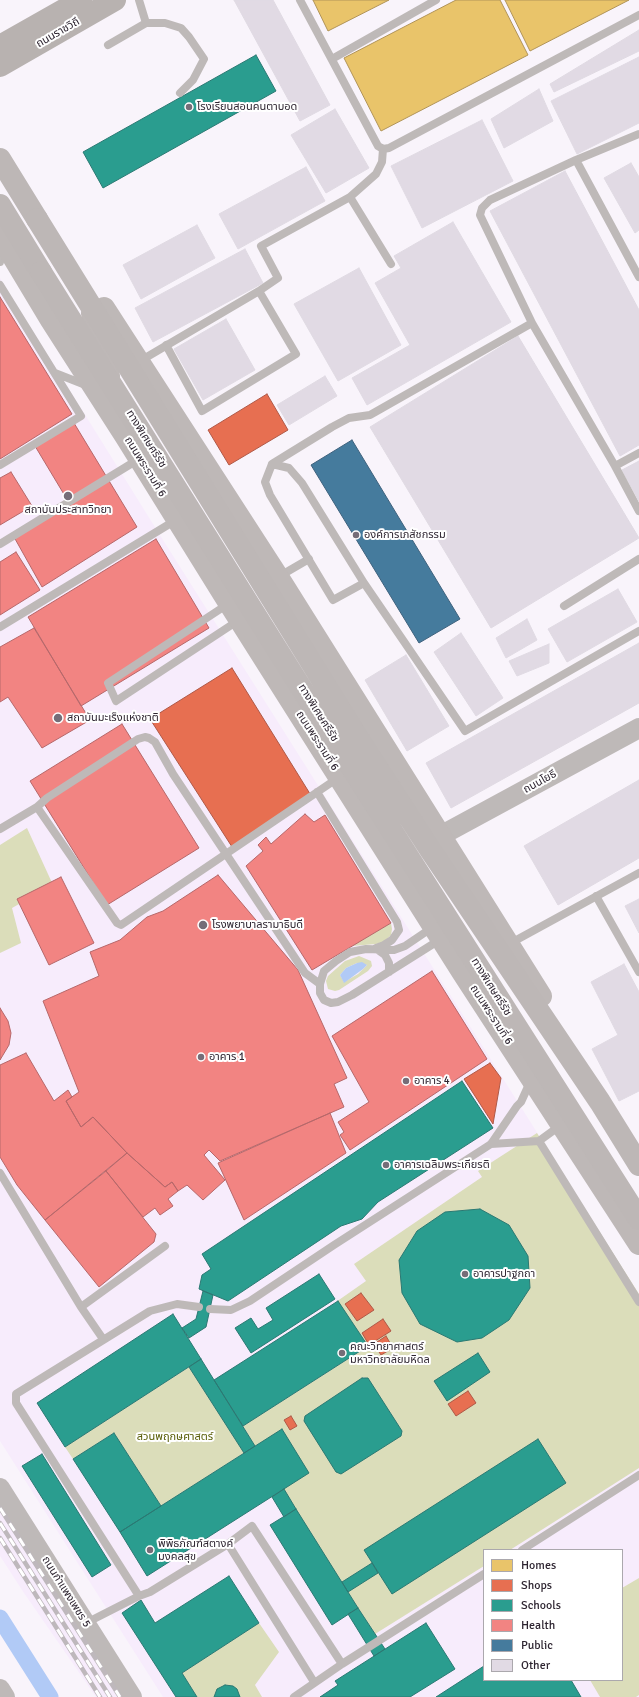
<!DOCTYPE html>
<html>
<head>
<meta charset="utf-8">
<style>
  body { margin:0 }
  #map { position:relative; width:639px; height:1697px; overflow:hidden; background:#f9f4fb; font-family:Signika,sans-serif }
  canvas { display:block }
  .legend { position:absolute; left:483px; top:1549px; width:140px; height:132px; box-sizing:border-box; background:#fff; border:1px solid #aba8ad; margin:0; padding:5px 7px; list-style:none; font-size:12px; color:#2e2531 }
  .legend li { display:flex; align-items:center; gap:8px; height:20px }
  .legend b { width:20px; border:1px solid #aba8ad }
</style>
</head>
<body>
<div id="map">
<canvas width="639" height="1697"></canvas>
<ul class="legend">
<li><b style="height:11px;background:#e9c46a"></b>Homes</li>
<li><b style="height:11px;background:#e76f51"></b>Shops</li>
<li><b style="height:11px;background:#2a9d8f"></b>Schools</li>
<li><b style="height:11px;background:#f28482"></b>Health</li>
<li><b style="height:11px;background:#457b9d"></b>Public</li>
<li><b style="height:11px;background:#e1dae4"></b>Other</li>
</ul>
</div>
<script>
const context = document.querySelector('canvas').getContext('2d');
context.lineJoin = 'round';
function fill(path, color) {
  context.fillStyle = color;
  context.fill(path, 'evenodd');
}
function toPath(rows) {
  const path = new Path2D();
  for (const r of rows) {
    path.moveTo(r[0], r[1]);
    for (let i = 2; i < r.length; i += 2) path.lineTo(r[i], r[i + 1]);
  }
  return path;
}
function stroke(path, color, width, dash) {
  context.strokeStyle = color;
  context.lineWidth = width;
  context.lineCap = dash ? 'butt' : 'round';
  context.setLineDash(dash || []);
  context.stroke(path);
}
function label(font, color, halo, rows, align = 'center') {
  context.font = font + ' Signika,"Noto Sans Thai",sans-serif';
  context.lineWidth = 4;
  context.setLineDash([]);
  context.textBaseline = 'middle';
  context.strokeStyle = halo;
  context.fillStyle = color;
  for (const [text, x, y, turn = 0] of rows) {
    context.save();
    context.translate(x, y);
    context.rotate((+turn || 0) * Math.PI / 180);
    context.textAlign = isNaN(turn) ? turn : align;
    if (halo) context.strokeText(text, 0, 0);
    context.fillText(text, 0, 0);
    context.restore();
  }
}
const built = toPath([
  [0,278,158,532,639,1294,639,1697,163,1697,0,1441],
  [484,1550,622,1550,622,1680,484,1680],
  [0,1500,126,1697,96,1697,24,1593,0,1556]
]);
const green = toPath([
  [27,828,53,885,12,908,21,943,0,953,0,845],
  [391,923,392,929,391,935,385,941,376,944,352,946],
  [359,956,371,961,372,966,368,971,339,990,335,991,328,989,326,981,328,976,345,961],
  [357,963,367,965,358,974,344,982,340,975,346,968],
  [537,1133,639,1294,639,1468,510,1550,484,1550,484,1566,375,1634,279,1487,243,1426,367,1347,336,1302,366,1281,354,1264,482,1177,478,1171],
  [364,1377,392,1415,330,1456,307,1419],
  [189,1367,244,1453,161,1506,114,1433,73,1459,65,1447],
  [639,1578,639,1695,636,1697,600,1697,590,1680,622,1680,622,1588],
  [259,1623,279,1652,255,1685,262,1697,197,1697,182,1673]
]);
const water = toPath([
  [362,962,367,965,363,969,344,983,340,975,346,968,357,963]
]);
const homes = toPath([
  [313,0,389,0,328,31,313,0],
  [456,0,500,0,528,55,381,131,344,58,456,0],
  [505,0,629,0,530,51,505,0]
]);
const shops = toPath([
  [267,394,288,430,229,465,208,430,267,394],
  [232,668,312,797,234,850,150,719,232,668],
  [490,1063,501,1078,493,1124,464,1079,490,1063],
  [361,1293,374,1310,357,1321,345,1304,361,1293],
  [383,1319,391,1331,369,1345,362,1333,383,1319],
  [386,1336,393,1348,381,1355,374,1344,386,1336],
  [468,1391,476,1403,456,1416,448,1404,468,1391],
  [291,1416,297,1426,290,1430,284,1420,291,1416]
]);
const schools = toPath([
  [256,55,276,91,103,188,83,152,256,55],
  [462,1081,493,1128,378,1202,362,1219,341,1226,228,1301,199,1289,202,1275,211,1269,202,1254,462,1081],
  [480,1209,509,1225,528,1256,530,1288,509,1320,482,1338,457,1342,420,1324,402,1293,399,1260,417,1231,445,1212,480,1209],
  [319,1274,335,1299,251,1353,235,1328,251,1318,258,1329,273,1320,266,1308,319,1274],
  [203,1291,213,1295,206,1327,189,1338,182,1328,196,1319,203,1291],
  [338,1301,368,1346,243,1426,214,1380,338,1301],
  [173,1314,201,1359,65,1447,37,1403,173,1314],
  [478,1353,490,1372,447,1401,434,1381,478,1353],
  [201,1359,255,1446,244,1453,189,1367,201,1359],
  [362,1378,368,1378,402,1431,401,1436,341,1474,336,1472,304,1421,305,1416,362,1378],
  [282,1429,309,1473,147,1576,120,1532,282,1429],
  [114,1433,161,1506,120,1532,73,1459,114,1433],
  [538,1439,566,1483,392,1594,364,1550,538,1439],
  [42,1454,111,1565,92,1577,22,1466,42,1454],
  [284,1489,296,1509,284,1517,272,1497,284,1489],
  [296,1509,358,1608,332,1625,270,1525,296,1509],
  [372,1563,378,1573,348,1592,342,1582,372,1563],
  [229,1576,259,1623,182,1673,197,1697,176,1697,122,1613,141,1600,155,1623,229,1576],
  [358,1608,385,1649,374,1656,348,1614,358,1608],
  [426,1623,455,1669,410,1697,320,1697,338,1685,335,1681,426,1623],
  [484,1666,484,1680,571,1680,581,1697,436,1697,484,1666],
  [225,1685,233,1686,237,1689,240,1697,214,1697,217,1689,225,1685]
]);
const health = toPath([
  [0,297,72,414,0,459,0,297],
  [74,423,137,527,42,587,14,537,68,501,35,446,74,423],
  [11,472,32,506,0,525,0,478,11,472],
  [156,539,209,628,81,706,28,617,156,539],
  [16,552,40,590,0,615,0,562,16,552],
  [34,628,90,720,42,748,8,697,0,702,0,647,34,628],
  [122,724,199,848,107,905,30,781,122,724],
  [305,814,314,822,325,815,391,923,312,970,246,866,263,851,258,845,266,837,271,844,305,814],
  [218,875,298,970,347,1078,334,1084,344,1107,220,1161,209,1150,204,1155,225,1180,203,1200,187,1185,178,1191,172,1182,165,1187,127,1153,93,1117,81,1127,66,1101,79,1092,43,1001,99,976,90,952,120,940,147,917,163,911,218,875],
  [61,877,94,943,49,965,17,899,61,877],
  [432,971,487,1059,350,1150,340,1135,344,1132,338,1122,369,1102,332,1036,432,971],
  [0,1008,8,1021,11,1033,9,1045,0,1060,0,1008],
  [26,1053,54,1101,68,1090,72,1097,66,1101,81,1127,93,1117,127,1153,45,1220,17,1185,0,1157,0,1065,26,1053],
  [330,1113,346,1153,244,1220,218,1163,330,1113],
  [127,1153,165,1187,172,1182,178,1191,168,1199,173,1206,160,1215,155,1208,143,1217,106,1171,127,1153],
  [106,1171,156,1234,154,1242,99,1287,45,1220,106,1171]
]);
const public = toPath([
  [352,440,460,619,419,643,311,465,352,440]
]);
const canal = toPath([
  [0,1618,50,1697]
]);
const building = toPath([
  [234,0,273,0,330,105,300,121,234,0],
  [639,30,639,51,554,92,550,84,639,30],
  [639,57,639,123,577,154,551,101,639,57],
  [539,89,553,121,504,148,491,119,539,89],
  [335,109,369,168,326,193,291,135,335,109],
  [482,120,513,181,422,228,391,166,482,120],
  [631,163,639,177,639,230,635,233,604,178,631,163],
  [306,167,325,201,238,249,219,214,306,167],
  [565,171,639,310,639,445,620,456,490,211,565,171],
  [453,222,511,322,367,405,352,378,410,345,375,283,401,268,394,256,453,222],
  [197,225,215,258,141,299,123,265,197,225],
  [245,249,263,283,153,342,135,308,245,249],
  [359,268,401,345,338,381,294,304,359,268],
  [226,319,255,370,203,400,174,349,226,319],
  [518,336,639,538,491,628,370,427,518,336],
  [325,376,337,396,289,425,277,405,325,376],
  [639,461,639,501,622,470,639,461],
  [618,589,637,622,567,662,548,629,618,589],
  [527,619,537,640,506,658,496,638,527,619],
  [461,633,503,698,476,716,434,652,461,633],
  [639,643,639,703,451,808,426,763,639,643],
  [549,644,549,663,517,676,509,661,549,644],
  [406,655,449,726,407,751,365,680,406,655],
  [639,780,639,858,558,905,524,846,639,780],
  [639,899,639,933,625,906,639,899],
  [624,964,639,992,639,1091,619,1101,592,1049,618,1035,591,982,624,964]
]);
const service = toPath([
  [139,0,146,23,165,23,181,28,189,37,204,59,193,80,180,93],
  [300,0,378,146,383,149,389,148,639,15],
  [108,45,146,23],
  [332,59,436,0],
  [576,160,639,134],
  [350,197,391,264],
  [0,262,3,247],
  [0,285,81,416,0,465],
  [532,323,615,466,639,511],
  [166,345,202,411,296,354,259,291],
  [140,361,259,291,278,278,261,246,350,197,376,174,382,162,383,149],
  [55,373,88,386],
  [272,464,332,427,349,418,370,415,532,323,480,215,482,208,490,200,576,160,639,277],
  [615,466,639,453],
  [0,544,139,459],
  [278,577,309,559],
  [364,583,302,483,289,468,272,464,265,482,270,495,333,600,364,583,465,731,639,631],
  [228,604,108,683,116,701,239,620],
  [564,606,639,559],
  [0,627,176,520],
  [317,792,397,922,399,930,392,940,384,945,376,948],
  [37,807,117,923,121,925,338,778],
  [0,829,37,807,47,798,138,739,145,737,149,738,155,742,173,774,305,973,320,984],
  [596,896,639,972],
  [433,927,405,946,394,950,366,949,350,952,336,961,324,971,320,984,320,993,324,1000,331,1003,338,1002,352,995,441,939],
  [509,944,639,873],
  [378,950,385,955,389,963,389,972],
  [561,1125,539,1141,639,1302],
  [491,1144,539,1141],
  [0,1173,81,1307,103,1339],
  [81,1307,165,1246],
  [210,1309,231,1310,250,1301,334,1245,491,1144,517,1106,521,1102,531,1080],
  [228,1544,314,1682],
  [522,1550,639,1475],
  [139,1596,16,1403,16,1394,150,1311,177,1304,199,1307],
  [86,1623,139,1596,150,1592,228,1544,252,1526,342,1664],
  [294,1697,342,1664,484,1574]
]);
const tertiary = toPath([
  [440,836,639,728],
  [0,1488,132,1697],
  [0,1689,5,1697]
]);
const secondary = toPath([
  [0,235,51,320,126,437,229,603,463,973,639,1244],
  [104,308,278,577,541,996],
  [92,313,109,376]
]);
const primary = toPath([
  [0,46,81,0],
  [0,66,115,0]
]);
const motorway = toPath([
  [0,159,37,219],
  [0,205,41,272]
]);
const rail = toPath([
  [0,1508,120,1697],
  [0,1523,110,1697],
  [0,1538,100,1697]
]);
const motorwayBridge = toPath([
  [37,219,358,738,431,851,600,1102,639,1165],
  [41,272,325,726,639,1219]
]);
const markers = [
  [189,107,4,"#756d78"],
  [68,496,5,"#756d78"],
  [356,535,4,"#756d78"],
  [58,718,5,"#756d78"],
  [203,925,5,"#756d78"],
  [201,1057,4,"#756d78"],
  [406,1081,4,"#756d78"],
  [386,1165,4,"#756d78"],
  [465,1274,4,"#756d78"],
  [342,1353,4,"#756d78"],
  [150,1550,4,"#756d78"]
];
const streetNames = [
  ["ถนนราชวิถี",58,33,-30],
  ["ทางพิเศษศรีรัช",146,439,58],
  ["ถนนพระรามที่ 6",145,467,58],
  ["ทางพิเศษศรีรัช",318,713,58],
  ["ถนนพระรามที่ 6",317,741,57],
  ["ถนนโยธี",540,782,-29],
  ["ทางพิเศษศรีรัช",491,987,58],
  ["ถนนพระรามที่ 6",491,1015,57],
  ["ถนนกำแพงเพชร 5",66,1592,58]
];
const poiNames = [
  ["โรงเรียนสอนคนตาบอด",197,107],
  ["สถาบันประสาทวิทยา",68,510,"center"],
  ["องค์การเภสัชกรรม",364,535],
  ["สถาบันมะเร็งแห่งชาติ",67,718],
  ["โรงพยาบาลรามาธิบดี",212,925],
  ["อาคาร 1",209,1057],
  ["อาคาร 4",414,1081],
  ["อาคารเฉลิมพระเกียรติ",394,1165],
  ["อาคารปาฐกถา",473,1274],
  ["คณะวิทยาศาสตร์",350,1347],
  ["มหาวิทยาลัยมหิดล",350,1360],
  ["พิพิธภัณฑ์สตางค์",158,1544],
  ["มงคลสุข",158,1557]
];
const parkNames = [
  ["สวนพฤกษศาสตร์",175,1437]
];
fill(built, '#f7ecfc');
fill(green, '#dbddba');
fill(water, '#b1caf6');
fill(homes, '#e9c46a');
stroke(homes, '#b19459', 1);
fill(shops, '#e76f51');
stroke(shops, '#b05947', 1);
fill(schools, '#2a9d8f');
stroke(schools, '#2b7973', 1);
fill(health, '#f28482');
stroke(health, '#b7686a', 1);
fill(public, '#457b9d');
stroke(public, '#3e617d', 1);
stroke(canal, '#b1caf6', 17);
fill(building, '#e1dae4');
stroke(building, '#e0dae3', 1);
stroke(service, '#beb9b8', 8);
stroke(tertiary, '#beb9b8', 20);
stroke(secondary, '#beb8b7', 22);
stroke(primary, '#b8b2b0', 22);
stroke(motorway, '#bdb7b6', 22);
stroke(rail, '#beb8bc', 4.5);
stroke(rail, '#fff', 3, [9]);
stroke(motorwayBridge, '#bdb7b6', 22);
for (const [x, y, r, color] of markers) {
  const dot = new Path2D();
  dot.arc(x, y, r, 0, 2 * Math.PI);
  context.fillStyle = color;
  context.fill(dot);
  stroke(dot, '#fff', 1.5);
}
label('11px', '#2e2531', '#fff', streetNames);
label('11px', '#2e2531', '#fff', poiNames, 'left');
label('11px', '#575c05', '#fff', parkNames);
</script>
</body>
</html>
